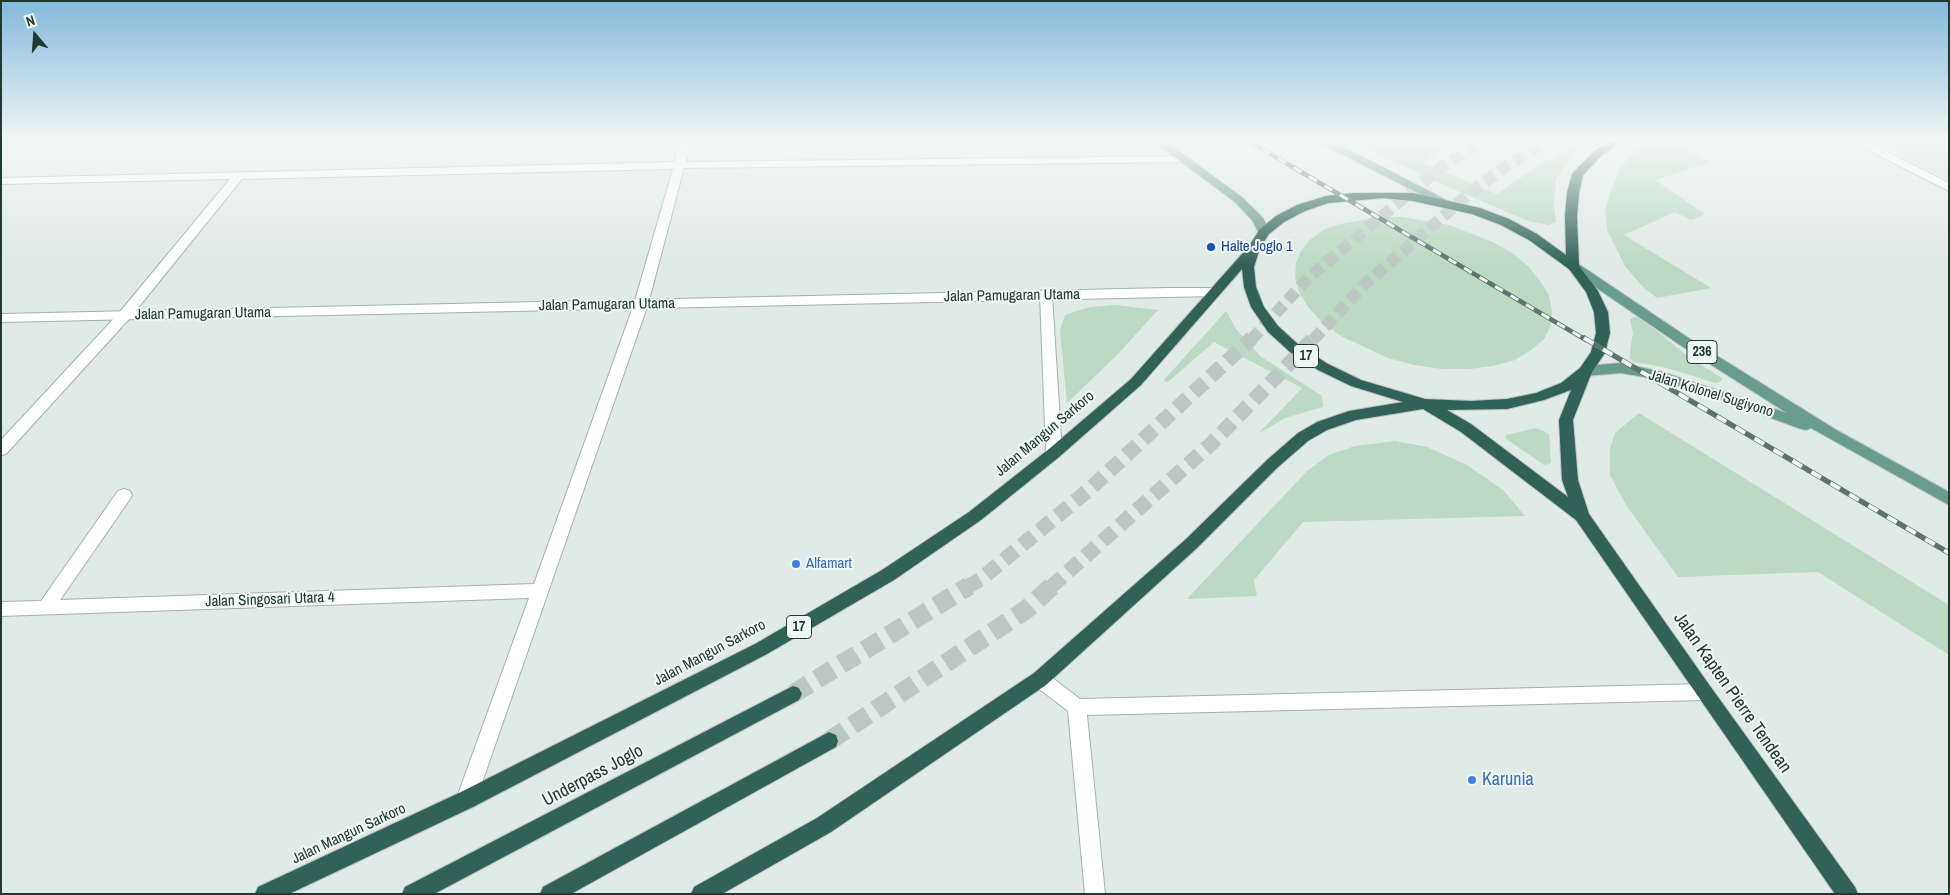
<!DOCTYPE html>
<html>
<head>
<meta charset="utf-8">
<style>
  body { margin:0 }
  #map { position:relative; width:1950px; height:895px; overflow:hidden; background:#e0eae6; font-family:"Archivo Narrow",sans-serif }
  canvas { display:block }
  .frame { position:absolute; inset:0; border:2px solid #223933; pointer-events:none }
  .north { position:absolute; left:10px; top:10px; width:50px; height:50px; -webkit-text-stroke:4px #f0f7f3; paint-order:stroke; rotate:342deg; font-size:14px; font-weight:700; line-height:20px; text-align:center; color:#223933 }
  .north::after { content:''; display:block; margin:auto; width:18px; height:22px; background:#223933; clip-path:polygon(50% 0,100% 100%,50% 72%,0 100%) }
</style>
</head>
<body>
<div id="map">
<canvas width="1950" height="895"></canvas>
<div class="frame"></div>
<div class="north">N</div>
</div>
<script>
const context = document.querySelector('canvas').getContext('2d');
context.lineJoin = 'round';
function fill(path, color) {
  context.fillStyle = color;
  context.fill(path, 'evenodd');
}
function toPath(rows) {
  const path = new Path2D();
  for (const r of rows) {
    path.moveTo(r[0], r[1]);
    for (let i = 2; i < r.length; i += 2) path.lineTo(r[i], r[i + 1]);
  }
  return path;
}
function stroke(path, color, width, dash) {
  context.strokeStyle = color;
  context.lineWidth = width;
  context.lineCap = dash ? 'butt' : 'round';
  context.setLineDash(dash || []);
  context.stroke(path);
}
function label(font, color, halo, rows, align = 'center') {
  context.font = font + ' "Archivo Narrow",sans-serif';
  context.lineWidth = 4;
  context.setLineDash([]);
  context.textBaseline = 'middle';
  context.strokeStyle = halo;
  context.fillStyle = color;
  for (const [text, x, y, turn = 0] of rows) {
    context.save();
    context.translate(x, y);
    context.rotate((+turn || 0) * Math.PI / 180);
    context.textAlign = isNaN(turn) ? turn : align;
    if (halo) context.strokeText(text, 0, 0);
    context.fillText(text, 0, 0);
    context.restore();
  }
}
const built = toPath([
  [1872,140,1949,140,1949,180]
]);
const green = toPath([
  [1356,140,1456,140,1422,163,1497,194,1535,168,1583,140,1587,140,1568,160,1556,179,1554,206,1556,222,1549,225,1528,221,1448,187,1360,145],
  [1657,140,1674,140,1710,162,1655,180,1705,214,1691,220,1675,212,1624,235,1711,288,1657,298,1643,287,1625,266,1607,230,1605,208,1619,170,1636,150],
  [1380,217,1403,217,1449,225,1493,242,1512,253,1528,266,1540,281,1549,295,1552,310,1551,325,1544,339,1531,350,1515,360,1493,366,1469,369,1442,369,1414,365,1388,358,1341,336,1322,322,1308,307,1299,292,1295,277,1296,263,1301,251,1310,240,1323,230,1340,224],
  [1115,305,1158,310,1116,356,1067,403,1060,330,1065,315,1090,307],
  [1226,311,1236,329,1260,356,1322,396,1323,407,1285,418,1259,433,1302,388,1214,342,1168,382,1163,381],
  [1633,317,1637,317,1645,322,1693,360,1722,378,1721,381,1716,383,1663,367,1634,362,1630,358,1630,351,1633,333,1630,320],
  [1639,413,1949,605,1949,655,1818,572,1678,577,1626,505,1610,475,1610,449,1615,433],
  [1535,428,1544,431,1549,435,1551,463,1544,465,1505,438,1506,435],
  [1395,441,1427,447,1467,465,1503,490,1525,516,1303,522,1254,580,1257,596,1187,599,1307,471,1329,455,1355,446]
]);
const highwayTunnelFar2 = toPath([
  [1251,340,1309,277,1440,168,1484,140],
  [1313,340,1365,284,1470,193,1506,166,1549,140]
]);
const highwayTunnelFar1 = toPath([
  [967,587,981,579,1091,488,1252,338],
  [1051,587,1211,444,1314,338]
]);
const highwayTunnel = toPath([
  [793,694,969,586],
  [829,741,1027,609,1052,586]
]);
const street = toPath([
  [681,140,691,140,686,162,1185,156,1191,159,1185,162,684,168,648,304,476,800,473,807,466,809,459,807,456,800,529,598,1,616,1,602,41,601,118,491,124,489,130,491,132,495,130,499,60,600,534,584,634,304,673,169,242,179,129,319,6,454,1,455,1,440,119,313,230,179,1,184,1,178,674,162,681,140],
  [1851,140,1864,140,1949,183,1949,191,1852,142,1851,140],
  [1046,291,1052,295,1062,453,1059,457,1054,458,1049,457,1046,453,1040,295,1046,291],
  [1040,671,1046,673,1080,699,1704,684,1710,686,1713,692,1710,698,1704,700,1087,715,1105,894,1085,894,1068,711,1034,685,1031,679,1034,673,1040,671]
]);
const secondary = toPath([
  [1168,288,1214,288,1220,292,1214,296,1,322,1,314,1168,288]
]);
const primary = toPath([
  [1152,140,1164,140,1243,198,1263,218,1270,232,1268,235,1260,235,1252,220,1235,202,1152,140],
  [1317,140,1330,140,1450,202,1448,204,1440,204,1318,142,1317,140],
  [1573,262,1577,263,1690,339,1838,431,1949,492,1949,505,1811,428,1806,430,1801,429,1717,398,1656,379,1621,373,1585,376,1580,374,1578,371,1580,368,1585,366,1621,363,1662,372,1787,413,1680,345,1569,269,1567,266,1573,262]
]);
const highway = toPath([
  [1612,140,1624,140,1602,155,1583,175,1579,193,1577,216,1579,266,1598,291,1608,312,1610,333,1605,353,1592,372,1573,420,1578,480,1589,514,1710,686,1855,887,1858,894,1835,894,1576,520,1461,432,1423,409,1356,420,1327,430,1308,441,1277,468,1197,548,1046,685,831,832,722,894,691,894,694,887,817,818,1034,673,1185,540,1267,460,1298,433,1317,422,1349,411,1403,402,1351,386,1318,370,1290,352,1268,332,1251,307,1244,287,1242,269,1141,385,1059,457,981,520,894,580,767,654,473,807,289,894,255,894,258,887,459,793,755,644,882,570,969,512,1049,449,1131,379,1249,246,1260,229,1276,216,1297,205,1326,196,1354,193,1413,193,1480,208,1509,219,1537,234,1566,255,1565,216,1567,193,1572,174,1594,151,1612,140],
  [1383,198,1413,201,1472,214,1501,225,1529,240,1569,269,1586,292,1594,312,1596,333,1591,352,1580,368,1561,383,1536,393,1507,399,1471,401,1425,399,1361,380,1328,364,1300,346,1278,326,1264,307,1256,287,1254,267,1260,248,1269,234,1284,222,1305,211,1328,203,1383,198],
  [1571,390,1559,420,1562,480,1568,497,1471,424,1447,410,1507,409,1544,400,1571,390],
  [793,686,799,688,802,694,799,700,434,894,402,894,405,887,793,686],
  [829,732,836,735,838,741,836,747,571,894,540,894,543,887,829,732]
]);
const railFar1 = toPath([
  [1247,140,1586,340]
]);
const rail = toPath([
  [1584,338,1949,553]
]);
const markers = [
  [1211,247,5,"#1a4fb4"],
  [796,564,5,"#3f7fe0"],
  [1472,780,5,"#3f7fe0"]
];
const shields = [
  [1702,352,30],
  [1306,356,25],
  [799,627,25]
];
const shieldNames = [
  ["236",1702,352],
  ["17",1306,356],
  ["17",799,627]
];
const transitNames = [
  ["Halte Joglo 1",1221,247]
];
const streetNames = [
  ["Jalan Pamugaran Utama",1012,296,-1],
  ["Jalan Pamugaran Utama",607,305,-1],
  ["Jalan Pamugaran Utama",203,314,-1],
  ["Jalan Kolonel Sugiyono",1711,394,17],
  ["Jalan Mangun Sarkoro",1045,434,-40],
  ["Jalan Singosari Utara 4",270,600,-2],
  ["Jalan Mangun Sarkoro",710,653,-28],
  ["Jalan Mangun Sarkoro",349,834,-25]
];
const shopNames = [
  ["Alfamart",806,564]
];
const nearStreetnames = [
  ["Jalan Kapten Pierre Tendean",1732,693,55],
  ["Underpass Joglo",593,776,-28]
];
const nearShopnames = [
  ["Karunia",1482,780]
];
fill(built, '#cfd9d4');
fill(green, '#bbd9c3');
stroke(highwayTunnelFar2, '#bac7c2', 12, [12, 6]);
stroke(highwayTunnelFar1, '#bac7c2', 15, [15, 8]);
stroke(highwayTunnel, '#bac7c2', 19, [19, 9]);
stroke(street, '#a3b1ad', 2);
stroke(secondary, '#a0b4ad', 2);
stroke(primary, '#bdc4c2', 2);
stroke(highway, '#bdc4c2', 2);
fill(street, '#fff');
fill(secondary, '#fff');
fill(primary, '#699c8e');
fill(highway, '#316258');
stroke(railFar1, '#5d746e', 4.5);
stroke(rail, '#5d746e', 5.5);
stroke(railFar1, '#f0f7f3', 3, [9]);
stroke(rail, '#f0f7f3', 4, [11]);
const sky = context.createLinearGradient(0, 0, 0, 265);
sky.addColorStop(0, '#83b9dc');
sky.addColorStop(0.53, '#f1f6f4');
sky.addColorStop(1, '#f1f6f400');
context.fillStyle = sky;
context.fillRect(0, 0, 1950, 265);
for (const [x, y, r, color] of markers) {
  const dot = new Path2D();
  dot.arc(x, y, r, 0, 2 * Math.PI);
  context.fillStyle = color;
  context.fill(dot);
  stroke(dot, '#f0f7f3', 2);
}
for (const [x, y, w] of shields) {
  const box = new Path2D();
  box.roundRect(x - w / 2, y - 11.5, w, 23, 4);
  context.fillStyle = '#f0f7f3';
  context.fill(box);
  stroke(box, '#223933', 1);
}
label('bold 14px', '#223933', null, shieldNames);
label('15px', '#164399', '#f0f7f3', transitNames, 'left');
label('15px', '#223933', '#f0f7f3', streetNames);
label('15px', '#366cbe', '#f0f7f3', shopNames, 'left');
label('18px', '#223933', '#f0f7f3', nearStreetnames);
label('18px', '#366cbe', '#f0f7f3', nearShopnames, 'left');
</script>
</body>
</html>
